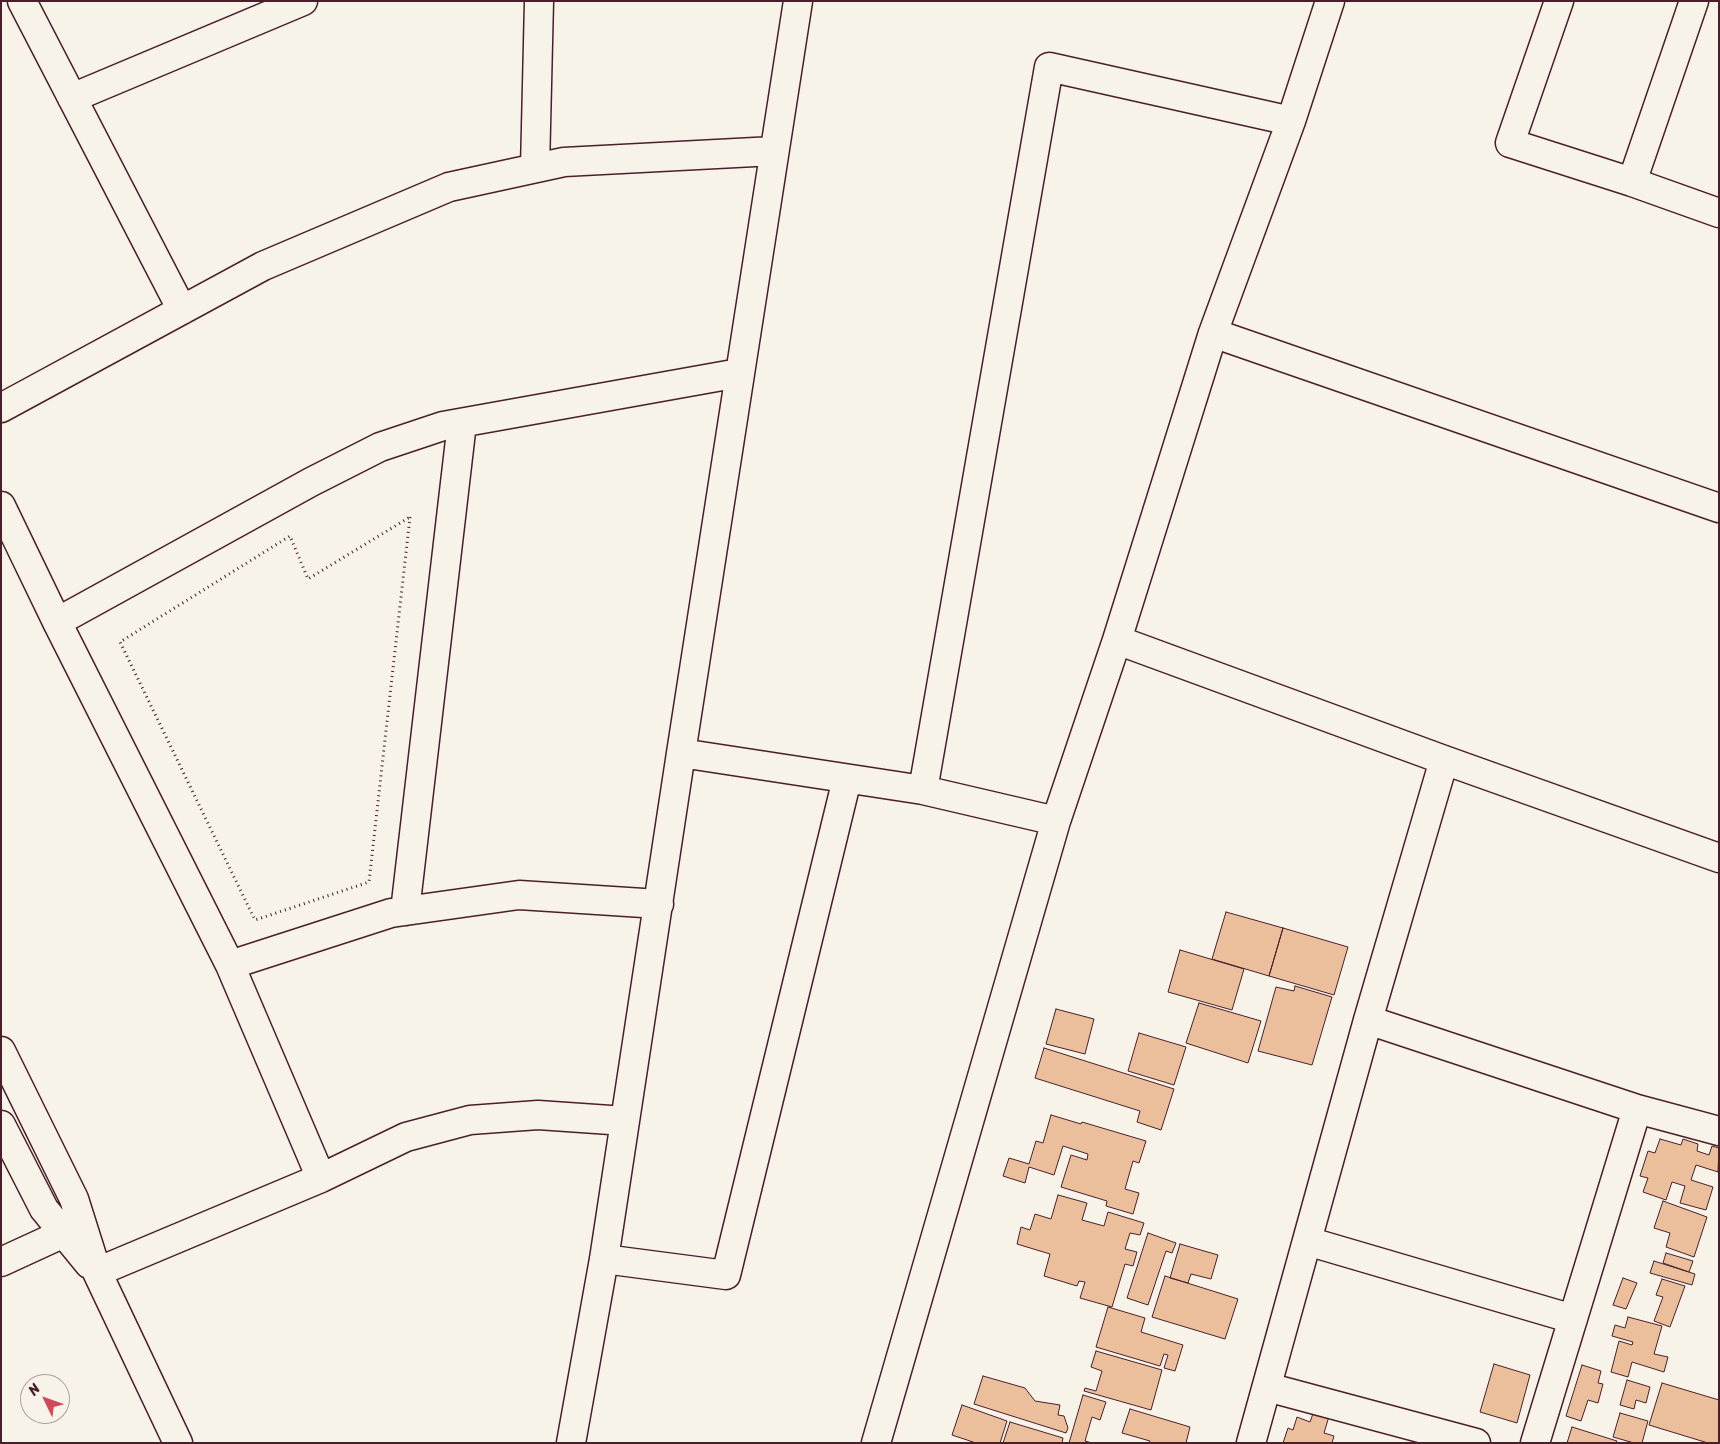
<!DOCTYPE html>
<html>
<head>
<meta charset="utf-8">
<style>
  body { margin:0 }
  #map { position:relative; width:1720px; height:1444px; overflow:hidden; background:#f7f3e8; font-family:Sriracha,sans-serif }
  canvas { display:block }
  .frame { position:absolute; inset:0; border:2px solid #4a1f2b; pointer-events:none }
  .north { position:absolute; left:20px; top:1374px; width:50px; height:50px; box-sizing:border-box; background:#f7f3e8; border:1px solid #b29e9c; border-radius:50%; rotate:312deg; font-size:14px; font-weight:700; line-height:20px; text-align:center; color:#4a1f2b }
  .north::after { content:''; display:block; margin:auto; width:18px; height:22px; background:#d1495b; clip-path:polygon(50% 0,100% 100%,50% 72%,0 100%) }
</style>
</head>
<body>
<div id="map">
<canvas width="1720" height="1444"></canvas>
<div class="frame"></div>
<div class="north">N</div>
</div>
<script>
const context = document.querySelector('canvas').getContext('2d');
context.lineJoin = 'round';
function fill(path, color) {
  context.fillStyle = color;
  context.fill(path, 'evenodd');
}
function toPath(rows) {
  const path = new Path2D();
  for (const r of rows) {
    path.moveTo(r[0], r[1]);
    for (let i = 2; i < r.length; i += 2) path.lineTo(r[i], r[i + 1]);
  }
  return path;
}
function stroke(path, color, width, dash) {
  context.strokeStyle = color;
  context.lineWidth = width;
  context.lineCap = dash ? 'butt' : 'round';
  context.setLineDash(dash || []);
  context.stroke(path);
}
const building = toPath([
  [1226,912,1283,928,1269,976,1212,959,1226,912],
  [1283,928,1348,947,1334,995,1269,976,1283,928],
  [1180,950,1244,969,1232,1010,1168,992,1180,950],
  [1295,986,1332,997,1312,1065,1258,1051,1276,987,1294,991,1295,986],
  [1199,1003,1261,1021,1248,1063,1186,1043,1199,1003],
  [1056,1009,1094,1019,1085,1054,1046,1044,1056,1009],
  [1139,1033,1186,1047,1174,1085,1128,1071,1139,1033],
  [1044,1048,1174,1089,1161,1130,1137,1122,1140,1111,1035,1078,1044,1048],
  [1051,1115,1081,1124,1082,1122,1146,1141,1139,1163,1133,1161,1125,1189,1139,1193,1133,1214,1106,1206,1107,1201,1061,1187,1071,1155,1087,1160,1088,1154,1063,1146,1054,1175,1029,1167,1025,1183,1003,1176,1009,1158,1029,1164,1036,1141,1043,1143,1051,1115],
  [1660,1139,1681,1145,1683,1139,1698,1144,1697,1151,1709,1155,1712,1146,1719,1148,1718,1172,1696,1165,1691,1180,1713,1187,1706,1210,1680,1203,1685,1186,1672,1182,1666,1200,1643,1192,1648,1178,1640,1176,1648,1151,1655,1153,1660,1139],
  [1058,1195,1087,1203,1082,1220,1104,1226,1108,1212,1144,1223,1140,1235,1130,1233,1125,1249,1137,1252,1133,1266,1125,1264,1112,1307,1080,1298,1085,1282,1079,1281,1077,1286,1044,1276,1050,1254,1017,1244,1021,1227,1030,1230,1035,1214,1051,1219,1058,1195],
  [1663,1201,1707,1217,1694,1257,1666,1247,1670,1233,1654,1228,1663,1201],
  [1148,1233,1176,1243,1172,1253,1166,1251,1148,1305,1127,1298,1148,1233],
  [1180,1244,1218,1255,1211,1279,1191,1274,1188,1283,1170,1278,1180,1244],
  [1666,1253,1693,1261,1689,1272,1663,1263,1666,1253],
  [1654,1261,1695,1274,1692,1285,1650,1273,1654,1261],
  [1165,1276,1238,1299,1225,1339,1152,1317,1165,1276],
  [1623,1278,1637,1283,1626,1309,1613,1305,1623,1278],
  [1662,1279,1685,1286,1670,1327,1654,1321,1663,1297,1656,1295,1662,1279],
  [1108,1307,1145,1318,1141,1332,1183,1345,1175,1371,1164,1368,1168,1355,1164,1354,1160,1366,1096,1347,1108,1307],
  [1628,1317,1662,1326,1654,1354,1668,1357,1664,1372,1632,1362,1628,1377,1611,1372,1619,1341,1632,1345,1633,1342,1612,1336,1615,1325,1625,1328,1628,1317],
  [1096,1351,1162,1370,1151,1410,1084,1391,1085,1388,1096,1391,1102,1371,1091,1367,1096,1351],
  [1494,1364,1530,1375,1517,1423,1480,1412,1494,1364],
  [1582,1365,1601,1371,1598,1383,1603,1384,1598,1403,1588,1400,1581,1421,1566,1416,1582,1365],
  [983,1376,1025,1388,1035,1401,1060,1405,1058,1415,1064,1416,1068,1428,1066,1433,974,1404,983,1376],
  [1627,1380,1650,1387,1646,1403,1636,1400,1634,1409,1620,1405,1627,1380],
  [1662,1383,1719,1400,1719,1443,1708,1443,1649,1425,1662,1383],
  [1083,1395,1106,1402,1100,1420,1092,1417,1085,1441,1092,1443,1069,1443,1083,1395],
  [962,1405,1007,1421,1000,1443,976,1443,952,1435,962,1405],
  [1315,1408,1330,1413,1324,1433,1334,1436,1332,1443,1283,1443,1288,1428,1293,1430,1297,1417,1310,1422,1315,1408],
  [1130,1409,1190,1427,1186,1443,1149,1443,1150,1441,1122,1433,1130,1409],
  [1620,1413,1648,1421,1642,1443,1634,1443,1613,1437,1620,1413],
  [1010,1422,1063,1438,1062,1443,1003,1443,1010,1422],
  [1572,1427,1617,1441,1616,1443,1567,1443,1572,1427]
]);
const path = toPath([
  [410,517,369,882,255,920,120,642,290,536,308,579,410,517]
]);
const minor = toPath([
  [22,1,182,310],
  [1559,1,1510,143,1632,182],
  [1694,1,1632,182,1719,213],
  [72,98,303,1],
  [535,168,539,1],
  [1213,333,1719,508],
  [1,408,263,266,449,187,564,162,774,151],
  [1,506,57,622,230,965,321,1178],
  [57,622,311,482,380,447,443,426,739,373],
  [1117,640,1444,760,1719,858],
  [681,753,923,790],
  [1056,821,923,790,1049,67,1291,121],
  [405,911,462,423],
  [230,965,391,913,519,895,659,904],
  [1368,1020,1637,1109,1535,1443],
  [1,1051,74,1199,97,1272,178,1443],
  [1637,1109,1719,1131],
  [1,1125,44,1209,89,1264],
  [1307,1241,1573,1319],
  [604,1259,726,1275,847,779],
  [1,1262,64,1233],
  [97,1272,321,1178,406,1137,470,1120,538,1115,625,1121],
  [1267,1387,1476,1443],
  [571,1443,604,1259,681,753,798,1],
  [876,1443,1056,821,1117,640,1213,333,1291,121,1330,1],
  [1251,1443,1368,1020,1444,760]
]);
fill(building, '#ebbf9b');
stroke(building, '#4a1f2b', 1);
stroke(minor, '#4a1f2b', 31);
stroke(path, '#4a1f2b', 3, [1, 4]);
stroke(minor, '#f7f3e8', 28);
</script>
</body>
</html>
